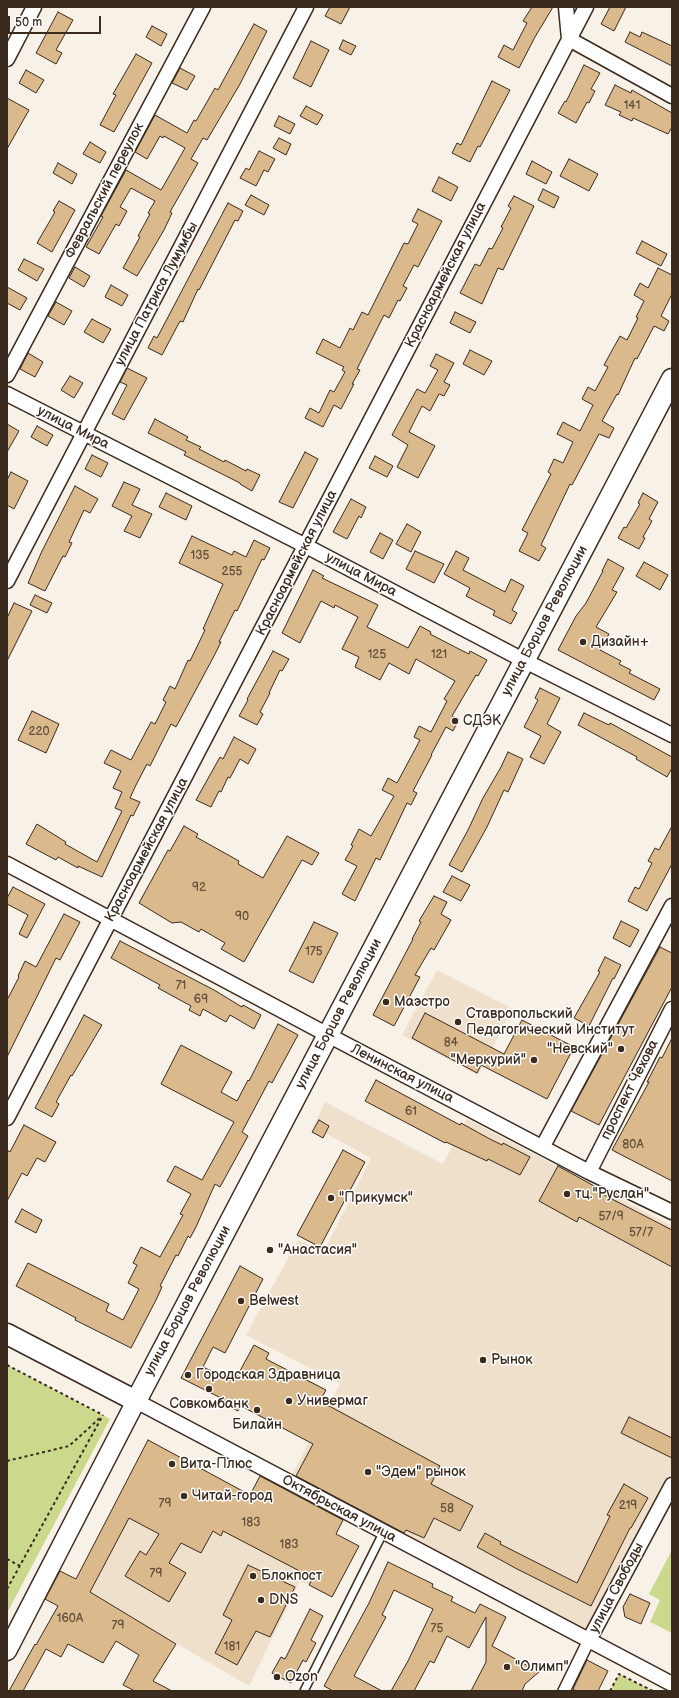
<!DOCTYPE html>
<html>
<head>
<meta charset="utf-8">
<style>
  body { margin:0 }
  #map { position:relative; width:679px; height:1698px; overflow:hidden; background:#f8f1e8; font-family:"Balsamiq Sans",sans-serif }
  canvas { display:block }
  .frame { position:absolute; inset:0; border:8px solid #3b2a1e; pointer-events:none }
  .scale { position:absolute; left:8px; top:16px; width:93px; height:18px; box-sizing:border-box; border:2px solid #3b2a1e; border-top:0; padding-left:5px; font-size:12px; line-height:14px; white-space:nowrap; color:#3b2a1e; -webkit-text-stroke:3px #fff; paint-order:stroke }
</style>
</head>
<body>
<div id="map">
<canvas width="679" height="1698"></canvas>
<div class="frame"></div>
<div class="scale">50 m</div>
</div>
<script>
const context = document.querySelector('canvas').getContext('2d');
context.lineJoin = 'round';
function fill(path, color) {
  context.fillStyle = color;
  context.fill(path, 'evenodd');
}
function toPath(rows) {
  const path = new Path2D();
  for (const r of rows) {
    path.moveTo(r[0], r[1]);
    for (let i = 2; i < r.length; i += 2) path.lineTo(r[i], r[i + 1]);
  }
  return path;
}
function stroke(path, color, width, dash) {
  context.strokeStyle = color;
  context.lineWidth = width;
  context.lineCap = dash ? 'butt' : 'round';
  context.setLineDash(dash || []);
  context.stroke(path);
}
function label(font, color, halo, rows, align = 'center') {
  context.font = font + ' "Balsamiq Sans",sans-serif';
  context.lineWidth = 3;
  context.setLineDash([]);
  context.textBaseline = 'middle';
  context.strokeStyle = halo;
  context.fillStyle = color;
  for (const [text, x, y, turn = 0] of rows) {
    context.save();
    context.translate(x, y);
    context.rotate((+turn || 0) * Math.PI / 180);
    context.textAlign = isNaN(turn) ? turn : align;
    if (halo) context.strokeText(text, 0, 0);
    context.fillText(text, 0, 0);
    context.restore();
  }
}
const built = toPath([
  [437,970,513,1009,478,1075,402,1035],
  [325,1102,443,1164,467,1119,672,1226,672,1470,586,1632,291,1476,340,1384,246,1335,298,1240,324,1251,371,1158,313,1127],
  [148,1440,250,1495,261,1475,344,1518,309,1585,300,1581,249,1686,75,1584,82,1567]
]);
const green = toPath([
  [7,1365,110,1419,7,1613],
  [672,1550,672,1633,650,1622,660,1600,649,1594],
  [619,1674,653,1691,610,1691]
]);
const building = toPath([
  [330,7,350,7,341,24,325,16,330,7],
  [532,7,553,7,535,37,519,68,498,57,504,45,513,50,527,23,523,21,532,7],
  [610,7,626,7,614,31,601,24,610,7],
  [58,12,73,20,56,50,62,53,56,64,36,53,58,12],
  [254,24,267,31,240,84,207,140,203,138,191,159,198,163,170,212,172,213,164,230,137,276,123,268,140,237,138,236,150,214,148,213,155,201,131,188,120,207,127,211,119,226,116,224,99,254,86,247,103,217,101,216,126,170,161,190,164,185,185,148,164,136,163,138,160,136,147,159,135,152,155,115,187,133,194,120,196,121,215,88,218,90,254,24],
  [152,26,167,34,161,46,146,37,152,26],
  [630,32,640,37,642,32,672,46,672,66,625,42,630,32],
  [343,40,356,46,351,55,339,49,343,40],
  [311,41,329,50,311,87,293,78,311,41],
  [136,54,152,63,114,132,100,125,116,95,113,94,136,54],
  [584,65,600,73,591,89,595,91,589,103,587,102,576,123,558,113,565,101,566,102,584,65],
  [180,68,195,76,187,90,172,83,180,68],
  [26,70,44,80,36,93,19,83,26,70],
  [492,81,510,90,480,147,478,146,470,162,452,153,457,143,461,145,492,81],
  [615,85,631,93,632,90,672,113,672,127,668,134,633,118,632,121,619,115,621,112,605,105,615,85],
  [7,98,29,110,7,149,7,98],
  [306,106,323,115,317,125,300,116,306,106],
  [279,116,295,124,290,134,274,126,279,116],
  [279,138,291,144,286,155,273,148,279,138],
  [90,142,106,152,100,163,83,154,90,142],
  [259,151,275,159,268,172,264,170,256,186,240,178,246,168,249,170,259,151],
  [569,159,598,174,589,191,560,176,569,159],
  [532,161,552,172,546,184,526,174,532,161],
  [58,163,77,174,72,184,53,173,58,163],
  [439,177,458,187,451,201,432,191,439,177],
  [543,189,559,197,554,208,538,200,543,189],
  [251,195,269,205,264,215,245,205,251,195],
  [514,196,534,206,503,270,498,268,482,304,460,293,475,264,480,266,489,248,492,249,503,228,501,227,511,208,508,206,514,196],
  [59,201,75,210,52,252,37,243,55,212,53,211,59,201],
  [228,203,243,211,238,221,235,220,199,290,198,289,183,322,180,321,162,355,148,348,154,336,157,338,228,203],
  [418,209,442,221,418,267,414,265,403,286,407,288,400,301,398,300,389,318,384,315,357,369,360,370,352,384,354,384,341,409,334,405,323,427,305,418,310,408,319,413,330,390,334,392,345,372,342,370,344,367,316,353,323,339,340,348,350,328,353,330,362,312,368,315,404,243,408,244,418,224,412,221,418,209],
  [642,241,667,254,661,266,636,253,642,241],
  [24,259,44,269,37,281,18,270,24,259],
  [75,267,90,276,84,287,69,278,75,267],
  [658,268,672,275,672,294,661,316,669,321,664,331,654,326,637,359,635,358,618,395,617,394,602,421,614,428,609,438,599,434,572,485,570,484,541,545,546,548,539,561,519,551,528,533,522,530,551,474,548,472,554,459,563,463,573,442,557,434,563,422,580,431,593,405,582,399,588,387,595,391,608,367,604,365,620,336,627,340,638,318,636,317,644,301,634,295,640,283,648,288,658,268],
  [111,285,128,295,122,306,105,297,111,285],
  [7,287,27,298,20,310,7,303,7,287],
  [56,302,72,311,64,325,48,316,56,302],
  [455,312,476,322,470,333,450,323,455,312],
  [92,319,111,329,103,343,84,332,92,319],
  [470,350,492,361,484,375,463,364,470,350],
  [28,353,43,362,35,377,20,369,28,353],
  [436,354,454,363,444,382,450,385,444,396,439,394,430,411,422,406,409,432,435,446,418,478,397,467,408,445,392,435,417,389,425,393,438,370,430,366,436,354],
  [127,368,147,378,124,420,112,414,127,385,120,382,127,368],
  [70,376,83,383,74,398,61,390,70,376],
  [155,419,188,437,186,440,201,447,199,449,224,462,225,460,246,471,247,469,260,475,252,491,240,484,240,483,184,455,186,452,148,433,155,419],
  [7,424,19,431,7,452,7,424],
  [37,426,53,435,47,446,31,437,37,426],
  [305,452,318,459,293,508,279,502,305,452],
  [92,455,108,463,101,477,85,469,92,455],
  [375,456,393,466,387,477,369,468,375,456],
  [11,472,28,481,14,509,7,505,7,480,11,472],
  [124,482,140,489,132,505,152,514,140,538,124,531,132,516,112,506,124,482],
  [75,486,98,499,90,513,84,510,69,542,72,543,65,557,63,556,45,591,28,583,42,551,75,486],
  [166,493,192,506,186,520,159,507,166,493],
  [643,493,658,502,649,519,652,521,643,537,645,538,639,549,618,538,624,527,626,528,640,504,638,503,643,493],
  [351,499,366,507,361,518,359,516,347,539,333,532,351,499],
  [407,524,421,532,411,552,396,544,407,524],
  [380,533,393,540,383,559,370,552,380,533],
  [192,536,232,555,234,551,246,557,254,540,270,548,264,560,262,559,237,611,235,610,219,642,221,642,214,656,176,727,171,724,150,766,147,764,136,785,130,798,140,802,133,816,131,815,102,877,78,866,78,868,58,857,56,860,26,844,37,824,66,842,65,844,97,862,122,811,115,808,122,792,113,788,121,771,104,763,111,750,131,760,151,722,155,724,166,702,163,700,170,686,175,689,188,660,190,661,205,630,203,629,223,584,179,563,192,536],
  [415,551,444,564,434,583,406,569,415,551],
  [456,551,469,558,463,570,505,592,511,579,524,586,512,610,517,613,511,624,493,615,495,611,466,596,470,588,444,574,456,551],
  [608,559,624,568,612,590,617,592,596,627,609,634,600,650,621,661,619,664,631,670,629,673,660,689,654,700,558,650,576,616,586,603,603,571,602,571,608,559],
  [644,562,668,575,660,590,636,576,644,562],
  [313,570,324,576,322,578,378,605,367,627,408,648,420,626,431,632,430,634,455,647,469,654,470,651,487,660,478,676,476,675,452,716,459,719,453,731,446,727,431,755,432,755,413,791,417,793,411,805,407,803,380,860,376,858,355,901,342,894,357,866,345,860,353,846,351,845,359,829,371,836,394,796,382,790,388,778,397,783,420,740,414,737,419,726,431,732,447,701,444,699,455,681,416,659,409,674,389,663,380,680,355,667,359,657,342,649,358,617,335,605,334,608,321,601,300,643,282,633,313,570],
  [35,595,52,603,47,613,30,605,35,595],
  [14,603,32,611,7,661,7,618,14,603],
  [273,651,289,659,282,671,280,670,269,693,270,693,260,712,263,714,257,725,239,716,248,700,247,699,273,651],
  [540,688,560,698,547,724,561,732,544,764,530,757,541,736,524,727,538,700,535,698,540,688],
  [32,711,59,724,46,753,18,740,32,711],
  [584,713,609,725,610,723,672,757,672,768,667,777,636,759,637,757,578,725,584,713],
  [234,737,256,749,248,764,240,759,230,778,228,777,221,792,219,791,211,807,196,800,220,757,223,759,234,737],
  [508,752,523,759,508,792,504,790,487,827,462,872,449,865,468,830,483,798,501,767,508,752],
  [184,826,198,834,196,837,239,861,238,864,263,878,287,836,319,853,312,865,302,860,244,962,221,949,225,943,201,929,199,932,181,922,172,923,139,903,168,850,170,851,184,826],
  [672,826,672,864,647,911,628,901,635,887,639,889,652,863,648,861,655,848,659,850,672,826],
  [452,876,470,885,461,901,443,892,452,876],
  [13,887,45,904,27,938,19,934,28,915,7,904,7,898,13,887],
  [434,896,447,902,441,914,451,920,434,950,431,948,415,975,420,977,394,1026,373,1015,413,939,412,939,421,922,419,921,434,896],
  [64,914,80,922,60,960,56,958,7,1057,7,1000,19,977,18,976,25,961,36,967,64,914],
  [621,921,639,930,630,947,613,938,621,921],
  [314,922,338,933,313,983,289,971,314,922],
  [120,941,214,990,242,1007,243,1005,261,1015,254,1029,230,1015,226,1022,203,1009,200,1016,189,1010,191,1006,158,988,160,985,111,958,120,941],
  [660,947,672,953,672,987,599,1125,571,1111,660,947],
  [605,957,621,965,614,979,613,978,589,1026,574,1018,600,972,598,971,605,957],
  [425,1013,504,1054,522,1020,574,1047,547,1099,481,1065,477,1073,412,1038,425,1013],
  [84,1015,102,1025,72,1076,71,1075,56,1102,59,1104,52,1117,35,1108,84,1015],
  [278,1024,298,1035,272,1083,269,1081,242,1132,248,1136,220,1187,215,1184,196,1227,190,1238,188,1236,178,1256,176,1255,160,1286,162,1287,156,1300,131,1348,75,1320,76,1318,16,1286,28,1263,109,1304,106,1311,123,1320,139,1289,128,1283,137,1265,133,1263,141,1247,160,1257,183,1215,180,1214,191,1194,167,1181,175,1166,202,1180,234,1122,161,1084,181,1045,232,1072,221,1092,237,1101,248,1080,249,1081,278,1024],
  [672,1038,672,1181,612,1150,649,1082,647,1082,660,1057,662,1058,672,1038],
  [376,1080,460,1125,461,1123,488,1138,502,1145,503,1143,530,1157,520,1175,488,1159,487,1161,446,1142,445,1143,365,1101,376,1080],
  [319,1120,329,1126,323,1138,312,1132,319,1120],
  [24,1125,56,1142,45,1162,37,1158,27,1176,22,1173,7,1201,7,1150,10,1152,24,1125],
  [343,1150,365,1162,320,1247,297,1235,343,1150],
  [558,1166,596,1187,595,1189,608,1197,672,1230,672,1267,579,1217,577,1222,539,1201,558,1166],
  [22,1209,42,1220,36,1233,15,1222,22,1209],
  [240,1266,263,1279,225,1353,213,1347,203,1367,234,1382,254,1345,269,1353,266,1359,326,1390,320,1401,440,1466,431,1484,473,1506,460,1531,434,1518,424,1538,406,1530,404,1533,296,1476,313,1444,241,1406,238,1411,223,1403,225,1400,181,1378,240,1266],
  [629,1417,672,1438,672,1458,621,1433,629,1417],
  [148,1440,250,1495,260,1476,343,1520,336,1534,359,1546,332,1597,309,1585,313,1578,223,1531,221,1536,213,1531,201,1553,181,1543,169,1563,186,1573,169,1602,125,1576,140,1551,146,1555,159,1534,129,1518,90,1592,176,1644,153,1681,172,1691,135,1691,123,1685,139,1655,116,1641,103,1663,68,1644,61,1657,46,1649,23,1691,9,1691,35,1644,36,1645,58,1606,45,1599,60,1571,76,1579,148,1440],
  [624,1484,648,1498,631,1528,630,1528,591,1606,517,1569,477,1547,485,1533,501,1542,500,1544,577,1583,610,1516,607,1515,624,1484],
  [388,1562,433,1584,432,1587,453,1597,451,1601,475,1613,480,1604,506,1617,492,1646,539,1672,525,1684,522,1691,471,1691,486,1662,486,1617,469,1648,447,1636,434,1663,430,1661,414,1691,391,1691,408,1661,433,1609,394,1590,382,1615,386,1617,354,1676,382,1691,333,1691,324,1686,369,1603,388,1562],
  [248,1565,295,1587,270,1637,256,1631,237,1665,215,1653,232,1620,223,1615,248,1565],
  [630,1594,650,1603,641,1624,625,1617,623,1607,630,1594],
  [310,1609,323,1616,311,1640,316,1643,306,1662,303,1660,291,1683,272,1673,281,1657,285,1659,310,1609],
  [587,1660,608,1671,598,1691,576,1691,573,1689,587,1660]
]);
const path = toPath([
  [7,1365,103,1415],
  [7,1461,69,1446,101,1417],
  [7,1559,20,1566],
  [7,1589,103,1415],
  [610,1691,619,1674,653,1691]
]);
const service = toPath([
  [304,1691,383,1533]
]);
const pedestrian = toPath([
  [564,1691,589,1640]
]);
const minor = toPath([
  [566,7,569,39,672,96],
  [7,59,34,7],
  [7,375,203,7],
  [7,394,306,546,525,661,672,735],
  [7,581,306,7],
  [7,864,328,1035,589,1172,672,1212],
  [7,1118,586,7],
  [543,1146,672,906],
  [589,1172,672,1009],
  [136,1401,672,1684],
  [589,1640,672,1485]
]);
const tertiary = toPath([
  [7,1651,136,1401]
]);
const secondary = toPath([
  [7,1334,136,1401,672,379]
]);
const markers = [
  [583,642,4,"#3b2a1e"],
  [455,721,4,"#3b2a1e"],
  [386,1002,4,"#3b2a1e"],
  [458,1022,4,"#3b2a1e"],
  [621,1049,4,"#3b2a1e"],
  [534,1060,4,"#3b2a1e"],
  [567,1194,4,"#3b2a1e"],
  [331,1198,4,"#3b2a1e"],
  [270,1250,4,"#3b2a1e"],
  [241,1301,4,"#3b2a1e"],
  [483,1360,4,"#3b2a1e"],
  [188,1375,4,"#3b2a1e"],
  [209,1389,4,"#3b2a1e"],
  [289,1401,4,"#3b2a1e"],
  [257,1410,4,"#3b2a1e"],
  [172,1464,4,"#3b2a1e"],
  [368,1472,4,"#3b2a1e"],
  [184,1496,4,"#3b2a1e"],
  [253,1576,4,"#3b2a1e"],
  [261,1600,4,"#3b2a1e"],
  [507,1667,4,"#3b2a1e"],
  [277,1677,4,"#3b2a1e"]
];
const numberNames = [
  ["141",632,106],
  ["135",200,556],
  ["255",232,572],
  ["125",377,655],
  ["121",439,655],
  ["220",39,732],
  ["92",199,888],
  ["90",242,917],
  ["175",314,952],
  ["71",181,986],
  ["69",201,1000],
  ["84",451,1043],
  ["61",411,1112],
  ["80А",633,1145],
  ["57/9",611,1217],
  ["57/7",641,1233],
  ["79",165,1504],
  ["219",628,1506],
  ["58",447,1509],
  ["183",251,1523],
  ["183",289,1545],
  ["79",156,1574],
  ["160А",70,1619],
  ["79",118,1626],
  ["75",437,1629],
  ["181",232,1647]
];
const streetNames = [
  ["Февральский переулок",105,191,-62],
  ["Красноармейская улица",446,275,-63],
  ["улица Патриса Лумумбы",157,294,-62],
  ["улица Мира",73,428,27],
  ["Красноармейская улица",297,563,-63],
  ["улица Мира",361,575,28],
  ["улица Борцов Революции",545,621,-62],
  ["Красноармейская улица",147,850,-62],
  ["улица Борцов Революции",339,1014,-62],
  ["Ленинская улица",402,1074,27],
  ["проспект Чехова",630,1090,-63],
  ["улица Борцов Революции",188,1301,-62],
  ["Октябрьская улица",339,1509,28],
  ["улица Свободы",617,1588,-62]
];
const poiNames = [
  ["Дизайн+",591,642],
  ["СДЭК",463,721],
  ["Маэстро",394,1002],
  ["Ставропольский",466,1014],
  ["Педагогический Институт",466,1030],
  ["\"Невский\"",613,1049,"right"],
  ["\"Меркурий\"",526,1060,"right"],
  ["тц.\"Руслан\"",575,1194],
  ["\"Прикумск\"",339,1198],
  ["\"Анастасия\"",278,1250],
  ["Belwest",249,1301],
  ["Рынок",491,1360],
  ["Городская Здравница",196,1375],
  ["Универмаг",297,1401],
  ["Совкомбанк",209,1404,"center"],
  ["Билайн",257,1425,"center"],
  ["Вита-Плюс",180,1464],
  ["\"Эдем\" рынок",376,1472],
  ["Читай-город",192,1496],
  ["Блокпост",261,1576],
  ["DNS",269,1600],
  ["\"Олимп\"",515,1667],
  ["Ozon",285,1677]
];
fill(built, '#efe0cc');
fill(green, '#cbd98c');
fill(building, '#dab98c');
stroke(building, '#3b2a1e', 1);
stroke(service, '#3b2a1e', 10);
stroke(pedestrian, '#3b2a1e', 14);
stroke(minor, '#3b2a1e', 17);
stroke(tertiary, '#3b2a1e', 21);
stroke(secondary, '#3b2a1e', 23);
stroke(path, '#3b2a1e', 2, [3, 3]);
stroke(service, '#fff', 7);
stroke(pedestrian, '#fff', 11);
stroke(minor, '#fff', 14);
stroke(tertiary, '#fff', 18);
stroke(secondary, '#fff', 20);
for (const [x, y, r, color] of markers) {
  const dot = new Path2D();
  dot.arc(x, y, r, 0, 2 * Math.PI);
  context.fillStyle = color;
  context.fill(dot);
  stroke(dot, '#fff', 1.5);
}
label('12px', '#634e3a', null, numberNames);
label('14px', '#3b2a1e', '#fff', streetNames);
label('14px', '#3b2a1e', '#fff', poiNames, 'left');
</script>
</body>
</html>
